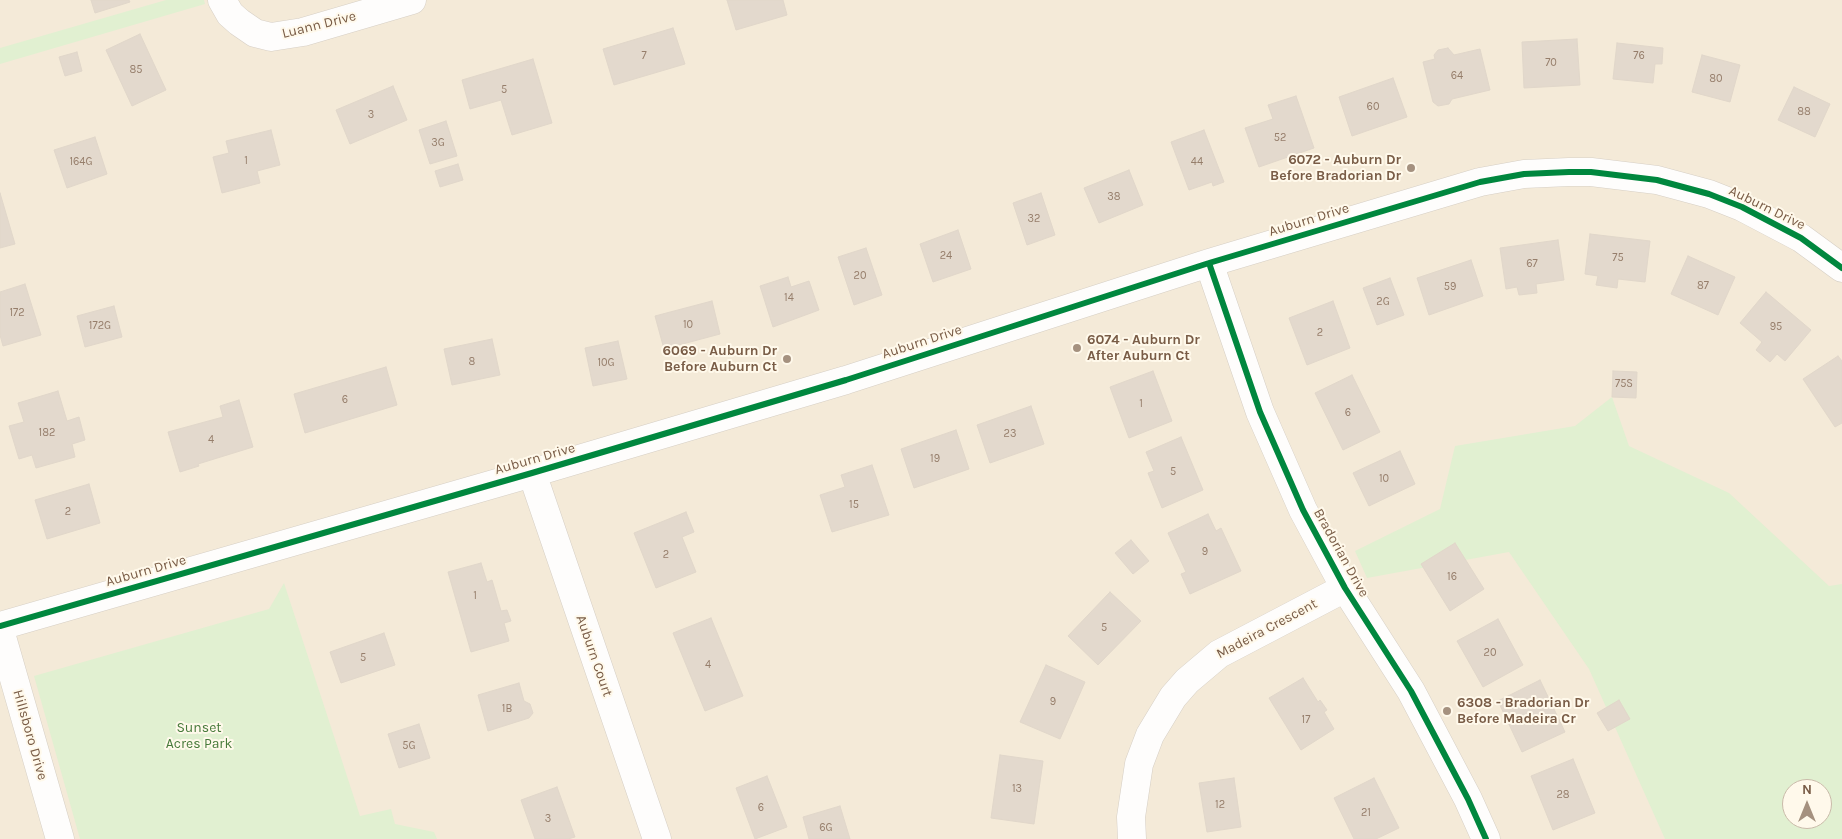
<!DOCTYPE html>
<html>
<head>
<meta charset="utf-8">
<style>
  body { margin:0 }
  #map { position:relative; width:1842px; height:839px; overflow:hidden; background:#f8f3e8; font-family:Karla,sans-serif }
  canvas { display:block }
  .north { position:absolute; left:1782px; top:779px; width:50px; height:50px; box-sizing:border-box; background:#fff9eb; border:1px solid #c9baa9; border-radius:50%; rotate:0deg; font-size:14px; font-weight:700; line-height:20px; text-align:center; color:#795c46 }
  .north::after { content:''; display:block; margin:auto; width:18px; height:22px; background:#a5917f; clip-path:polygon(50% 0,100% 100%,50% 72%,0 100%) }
</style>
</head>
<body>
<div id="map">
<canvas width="1842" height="839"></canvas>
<div class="north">N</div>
</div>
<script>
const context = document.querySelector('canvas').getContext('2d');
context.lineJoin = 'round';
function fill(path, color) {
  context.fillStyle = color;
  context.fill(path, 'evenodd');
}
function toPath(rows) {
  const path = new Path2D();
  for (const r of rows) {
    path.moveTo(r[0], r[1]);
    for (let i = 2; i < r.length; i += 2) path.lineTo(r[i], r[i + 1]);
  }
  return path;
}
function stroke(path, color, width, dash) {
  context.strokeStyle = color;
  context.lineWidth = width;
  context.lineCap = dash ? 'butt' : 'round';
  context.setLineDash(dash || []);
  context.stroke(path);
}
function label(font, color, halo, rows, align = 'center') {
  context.font = font + ' Karla,sans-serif';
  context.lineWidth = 4;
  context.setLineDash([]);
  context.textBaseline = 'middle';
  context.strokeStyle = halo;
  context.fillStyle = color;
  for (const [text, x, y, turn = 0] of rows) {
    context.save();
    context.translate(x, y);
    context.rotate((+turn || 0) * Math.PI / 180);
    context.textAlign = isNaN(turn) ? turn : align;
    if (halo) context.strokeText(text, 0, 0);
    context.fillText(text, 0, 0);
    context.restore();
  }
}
const residential = toPath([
  [0,0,1842,0,1842,839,0,839],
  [1792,789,1822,789,1822,819,1792,819]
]);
const green = toPath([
  [166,0,204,0,205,4,0,64,0,48],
  [1612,397,1629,446,1729,493,1829,586,1842,584,1842,839,1665,839,1589,669,1509,552,1367,578,1355,551,1440,509,1455,446,1575,426],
  [1792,789,1822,789,1822,819,1792,819],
  [284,583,360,816,391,809,395,824,434,832,437,839,80,839,34,676,269,609]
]);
const building = toPath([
  [91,0,129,0,130,2,95,13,91,0],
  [727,0,783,0,787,15,736,30,727,0],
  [673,28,685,64,614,85,603,49,673,28],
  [140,34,166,90,132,106,106,50,140,34],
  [1577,39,1580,85,1524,88,1522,42,1577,39],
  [1617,43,1663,48,1662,64,1655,64,1653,83,1613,79,1617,43],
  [1448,48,1454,55,1480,49,1490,90,1452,99,1449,104,1438,106,1433,102,1423,62,1435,59,1434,55,1438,50,1448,48],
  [77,52,82,71,65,76,59,57,77,52],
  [1702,55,1740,65,1730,102,1692,92,1702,55],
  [533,59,552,123,512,135,501,100,470,109,462,80,533,59],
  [1393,78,1407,117,1352,136,1339,97,1393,78],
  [393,86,407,120,350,144,336,110,393,86],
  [1794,87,1830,104,1815,137,1778,120,1794,87],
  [1296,96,1314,148,1259,167,1245,128,1273,119,1268,105,1296,96],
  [446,121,457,156,430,164,419,130,446,121],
  [271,130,280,165,257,171,260,183,222,193,213,157,229,153,226,141,271,130],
  [1204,130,1224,182,1213,186,1212,182,1189,190,1171,142,1204,130],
  [95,137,107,174,67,188,54,150,95,137],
  [458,164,463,180,440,187,435,171,458,164],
  [1129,170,1143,205,1099,223,1084,188,1129,170],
  [0,193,15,244,0,248,0,193],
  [1041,193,1055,235,1027,245,1013,203,1041,193],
  [958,230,971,269,933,282,920,244,958,230],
  [1590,234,1650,241,1645,282,1618,279,1617,288,1596,285,1598,276,1585,274,1590,234],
  [1558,240,1564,280,1536,284,1537,293,1519,295,1517,287,1506,289,1500,248,1558,240],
  [866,248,882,295,854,305,838,257,866,248],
  [1688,256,1735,277,1718,315,1671,294,1688,256],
  [1471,260,1483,296,1429,315,1417,278,1471,260],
  [788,277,791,287,809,281,819,310,773,327,760,286,788,277],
  [1390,278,1404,315,1377,325,1363,288,1390,278],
  [25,284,41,335,3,346,0,335,0,292,25,284],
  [1766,292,1811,330,1785,361,1777,354,1770,362,1756,350,1762,342,1740,323,1766,292],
  [712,301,720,334,664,349,655,316,712,301],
  [1333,301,1350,348,1307,365,1289,318,1333,301],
  [114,306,122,337,85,347,77,316,114,306],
  [492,339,500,375,452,385,444,349,492,339],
  [618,341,627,379,593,386,585,348,618,341],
  [1838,356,1842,361,1842,423,1835,427,1803,379,1838,356],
  [386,367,397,405,305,433,294,394,386,367],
  [1153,371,1172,421,1129,438,1110,387,1153,371],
  [1613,371,1637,372,1636,398,1612,397,1613,371],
  [1352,375,1380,432,1343,450,1315,393,1352,375],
  [58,391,67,421,79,417,85,440,72,444,75,457,36,468,32,455,19,459,9,426,24,422,18,403,58,391],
  [239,400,253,447,198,464,199,466,180,472,168,432,223,417,220,406,239,400],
  [1031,406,1044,444,990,463,977,425,1031,406],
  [956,430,969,469,914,488,901,449,956,430],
  [1181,437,1203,490,1162,508,1148,473,1154,471,1146,452,1181,437],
  [1400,451,1415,484,1369,506,1353,473,1400,451],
  [872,465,889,515,832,532,820,495,845,487,841,475,872,465],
  [89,484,100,523,47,539,35,500,89,484],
  [686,512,694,532,682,537,696,572,656,588,634,533,686,512],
  [1208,514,1216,531,1221,528,1241,571,1190,594,1181,574,1186,572,1168,533,1208,514],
  [1131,540,1149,561,1133,574,1115,553,1131,540],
  [1455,543,1484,589,1450,611,1421,564,1455,543],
  [481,563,487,582,492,580,501,611,507,610,511,621,504,623,509,641,471,652,448,572,481,563],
  [1110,592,1141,621,1098,665,1068,636,1110,592],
  [711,618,743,696,705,711,673,633,711,618],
  [1498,619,1523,665,1483,687,1457,641,1498,619],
  [384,633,395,665,341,683,330,652,384,633],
  [1046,665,1085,682,1060,739,1020,722,1046,665],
  [1303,678,1318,702,1320,700,1327,710,1324,712,1334,729,1301,750,1269,698,1303,678],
  [1540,680,1565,732,1522,752,1498,701,1540,680],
  [519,683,524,701,530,704,533,713,529,718,488,731,478,695,519,683],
  [1619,700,1630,719,1608,731,1597,713,1619,700],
  [419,724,430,758,399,768,388,734,419,724],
  [1000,755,1043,761,1034,824,991,818,1000,755],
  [1573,759,1595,813,1553,830,1531,776,1573,759],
  [767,776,787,827,755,839,736,788,767,776],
  [1234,778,1241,827,1207,832,1199,783,1234,778],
  [1374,778,1399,828,1376,839,1354,839,1334,798,1374,778],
  [557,787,575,837,568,839,535,839,521,800,557,787],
  [840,806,850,839,809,839,803,817,840,806]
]);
const street = toPath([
  [222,0,230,14,239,22,255,33,271,37,303,32,412,0],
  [1209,263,1260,412,1303,510,1345,588,1411,691,1468,799,1486,839],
  [532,473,657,839],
  [0,626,532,473,846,380,1209,263,1480,182,1524,174,1569,172,1591,172,1657,180,1709,194,1742,207,1801,238,1842,268],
  [0,630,60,839],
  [1132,839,1131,817,1139,764,1150,735,1173,697,1187,681,1219,654,1345,588]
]);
const cycleway = toPath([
  [1209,263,1260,412,1303,510,1345,588,1411,691,1468,799,1486,839],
  [0,626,532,473,846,380,1209,263,1480,182,1524,174,1569,172,1591,172,1657,180,1709,194,1742,207,1801,238,1842,268]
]);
const markers = [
  [1411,168,5,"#a5917f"],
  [1077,348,5,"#a5917f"],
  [787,359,5,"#a5917f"],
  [1447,711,5,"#a5917f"]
];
const numberNames = [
  ["7",644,56],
  ["76",1639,56],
  ["70",1551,63],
  ["85",136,70],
  ["64",1457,76],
  ["80",1716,79],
  ["5",504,90],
  ["60",1373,107],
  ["88",1804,112],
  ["3",371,115],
  ["52",1280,138],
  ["3G",438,143],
  ["1",246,161],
  ["164G",81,162],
  ["44",1197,162],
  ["38",1114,197],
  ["32",1034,219],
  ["24",946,256],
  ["75",1618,258],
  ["67",1532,264],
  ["20",860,276],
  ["87",1703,286],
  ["59",1450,287],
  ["14",789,298],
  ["2G",1383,302],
  ["172",17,313],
  ["10",688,325],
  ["172G",100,326],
  ["95",1776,327],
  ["2",1320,333],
  ["8",472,362],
  ["10G",606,363],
  ["75S",1624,384],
  ["6",345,400],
  ["1",1141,404],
  ["6",1348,413],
  ["182",47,433],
  ["23",1010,434],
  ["4",211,440],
  ["19",935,459],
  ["5",1173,472],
  ["10",1384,479],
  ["15",854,505],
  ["2",68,512],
  ["9",1205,552],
  ["2",666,555],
  ["16",1452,577],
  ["1",475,596],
  ["5",1104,628],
  ["20",1490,653],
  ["5",363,658],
  ["4",708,665],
  ["9",1053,702],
  ["1B",507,709],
  ["17",1306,720],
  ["5G",409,746],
  ["13",1017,789],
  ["28",1563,795],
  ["12",1220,805],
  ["6",761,808],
  ["21",1366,813],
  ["3",548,819],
  ["6G",826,828]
];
const streetNames = [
  ["Luann Drive",319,25,-14],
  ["Auburn Drive",1767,208,26],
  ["Auburn Drive",1309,220,-17],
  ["Auburn Drive",922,342,-18],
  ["Auburn Drive",535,459,-16],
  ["Bradorian Drive",1341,553,61],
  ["Auburn Drive",146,571,-16],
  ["Madeira Crescent",1267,629,-28],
  ["Auburn Court",594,656,71],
  ["Hillsboro Drive",30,735,74]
];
const poiNames = [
  ["6072 - Auburn Dr",1401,160],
  ["Before Bradorian Dr",1401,176],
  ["6074 - Auburn Dr",1087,340,"left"],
  ["After Auburn Ct",1087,356,"left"],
  ["6069 - Auburn Dr",777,351],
  ["Before Auburn Ct",777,367],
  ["6308 - Bradorian Dr",1457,703,"left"],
  ["Before Madeira Cr",1457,719,"left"]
];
const parkNames = [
  ["Sunset",199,728],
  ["Acres Park",199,744]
];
fill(residential, '#f4ead8');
fill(green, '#e1f0d1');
fill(building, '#e3d9cd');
stroke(building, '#e1d7ca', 1);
stroke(street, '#d6cfc5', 29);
stroke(street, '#fefdfc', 28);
stroke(cycleway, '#00873e', 6);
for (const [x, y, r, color] of markers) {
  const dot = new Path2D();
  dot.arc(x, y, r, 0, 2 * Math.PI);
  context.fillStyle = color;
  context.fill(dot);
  stroke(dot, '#fff9eb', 2);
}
label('11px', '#967e6b', null, numberNames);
label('14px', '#795c46', '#fff9eb', streetNames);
label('bold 14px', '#795c46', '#fff9eb', poiNames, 'right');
label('14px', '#477a3a', '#fff9eb', parkNames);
</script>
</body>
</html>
